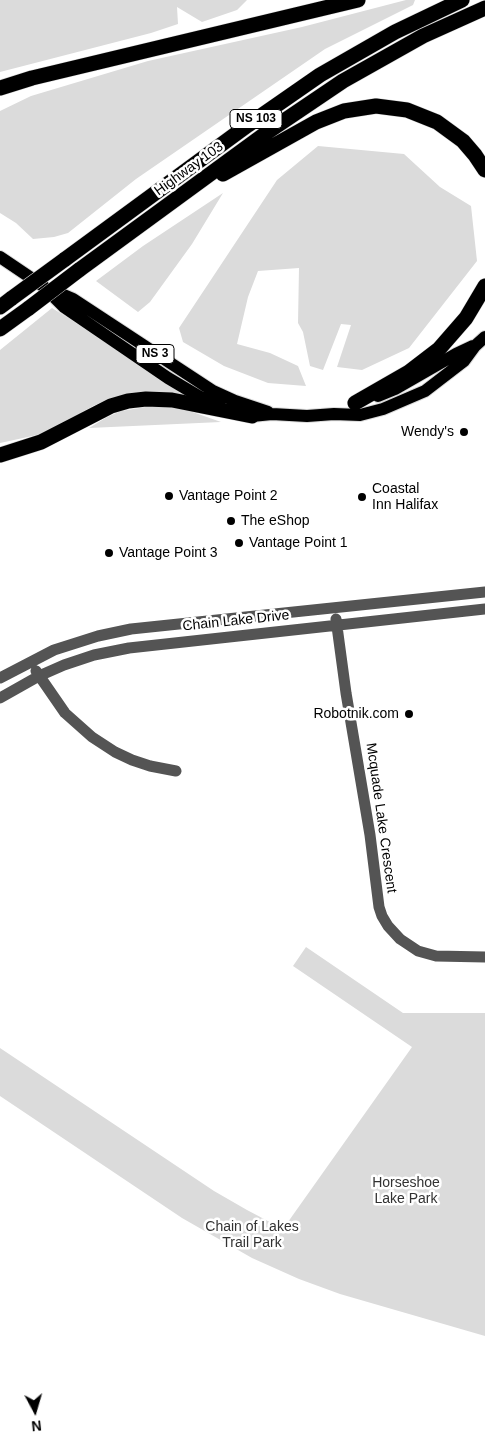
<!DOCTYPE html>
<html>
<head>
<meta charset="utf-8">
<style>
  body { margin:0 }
  #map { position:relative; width:485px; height:1446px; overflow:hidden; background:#fff; font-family:Arial,sans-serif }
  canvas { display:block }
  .north { position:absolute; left:10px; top:1386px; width:50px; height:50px; -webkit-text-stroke:4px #fff; paint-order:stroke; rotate:174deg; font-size:14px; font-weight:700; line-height:20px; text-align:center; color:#000 }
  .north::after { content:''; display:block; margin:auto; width:18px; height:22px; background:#000; clip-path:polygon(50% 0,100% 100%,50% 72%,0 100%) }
</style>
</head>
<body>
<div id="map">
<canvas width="485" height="1446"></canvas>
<div class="north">N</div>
</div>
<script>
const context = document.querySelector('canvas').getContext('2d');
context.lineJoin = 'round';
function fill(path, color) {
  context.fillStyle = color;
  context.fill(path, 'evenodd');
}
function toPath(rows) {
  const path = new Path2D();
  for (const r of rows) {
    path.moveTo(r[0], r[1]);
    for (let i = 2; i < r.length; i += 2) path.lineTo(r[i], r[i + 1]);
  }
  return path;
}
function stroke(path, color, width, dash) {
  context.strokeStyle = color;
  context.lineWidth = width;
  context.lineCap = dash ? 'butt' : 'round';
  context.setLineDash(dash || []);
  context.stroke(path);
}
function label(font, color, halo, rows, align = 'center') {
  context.font = font + ' Arial,sans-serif';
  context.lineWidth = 5;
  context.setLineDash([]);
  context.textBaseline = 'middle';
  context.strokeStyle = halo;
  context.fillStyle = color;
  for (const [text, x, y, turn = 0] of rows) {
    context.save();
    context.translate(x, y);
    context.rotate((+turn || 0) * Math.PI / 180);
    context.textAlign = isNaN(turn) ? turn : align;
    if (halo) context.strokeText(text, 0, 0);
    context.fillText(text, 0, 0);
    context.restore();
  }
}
const green = toPath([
  [0,0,247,0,237,10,202,22,177,7,178,24,151,33,0,72],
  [406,0,415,0,413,5,325,49,136,179,68,233,54,237,33,239,16,223,0,213,0,111,31,96,148,61,302,27],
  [318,146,404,154,440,187,471,206,477,261,409,348,362,370,337,367,351,325,341,324,323,370,310,366,303,332,298,323,299,268,258,271,248,297,237,344,270,353,298,366,306,386,268,383,224,366,183,342,179,328,277,180],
  [223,193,192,244,150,302,138,312,96,281,143,246],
  [52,308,114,346,183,395,110,399,93,406,51,432,0,443,0,350],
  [152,406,170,407,187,410,221,422,89,428,107,417,121,411],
  [306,947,403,1013,485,1013,485,1336,340,1294,299,1279,252,1258,182,1218,0,1096,0,1048,214,1191,247,1210,283,1229,412,1047,293,966]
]);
const minor = toPath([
  [336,619,346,693,370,835,379,907,382,916,388,926,400,939,418,951,436,956,485,957],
  [36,671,65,713,92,737,115,752,132,760,150,766,176,771],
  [0,678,54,650,98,636,131,629,485,592],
  [0,698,39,676,64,665,94,655,129,648,485,609]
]);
const major = toPath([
  [0,257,43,286,64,307,168,378,200,397,219,405],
  [52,290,73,299,213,391,235,401,268,412],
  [378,396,395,389,456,354,473,346],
  [242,413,252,416,272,414,307,416,334,414,360,415,383,409,425,391,464,361,475,346,485,337]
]);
const highway = toPath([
  [0,88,32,78,358,0],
  [223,174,316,122,344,111,376,106,407,110,437,122,463,141,475,155,485,170],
  [64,260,248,125,320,75,395,32,462,0],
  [79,270,269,131,343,81,423,36,485,8],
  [0,307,12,298],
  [0,329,29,308],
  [355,403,409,372,439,349,466,318,485,286],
  [0,455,41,442,111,406,128,401,146,399,172,400,252,416]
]);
const highwayBridge = toPath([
  [12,298,64,260],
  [29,308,79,270]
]);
const markers = [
  [464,432,5,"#000"],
  [169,496,5,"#000"],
  [362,497,5,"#000"],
  [231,521,5,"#000"],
  [239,543,5,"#000"],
  [109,553,5,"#000"],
  [409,714,5,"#000"]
];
const shields = [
  [256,119,52],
  [155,354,38]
];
const shieldNames = [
  ["NS 103",256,119],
  ["NS 3",155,354]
];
const streetNames = [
  ["Highway 103",189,169,-36],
  ["Chain Lake Drive",236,621,-6],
  ["Mcquade Lake Crescent",381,818,82]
];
const poiNames = [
  ["Wendy's",454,432,"right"],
  ["Coastal",372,489],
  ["Inn Halifax",372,505],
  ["Vantage Point 2",179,496],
  ["The eShop",241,521],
  ["Vantage Point 1",249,543],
  ["Vantage Point 3",119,553],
  ["Robotnik.com",399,714,"right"]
];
const parkNames = [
  ["Horseshoe",406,1183],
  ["Lake Park",406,1199],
  ["Chain of Lakes",252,1227],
  ["Trail Park",252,1243]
];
fill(green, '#dbdbdb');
stroke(major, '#dbdbdb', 14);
stroke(highway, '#dbdbdb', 16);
stroke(minor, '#545454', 11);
stroke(major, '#000', 12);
stroke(highway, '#000', 15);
stroke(highwayBridge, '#dbdbdb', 16, []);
stroke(highwayBridge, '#000', 15);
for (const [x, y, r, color] of markers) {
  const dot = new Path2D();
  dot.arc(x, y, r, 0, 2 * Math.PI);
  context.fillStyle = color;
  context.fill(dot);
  stroke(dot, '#fff', 2);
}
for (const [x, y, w] of shields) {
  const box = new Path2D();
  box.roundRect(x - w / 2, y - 9.5, w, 19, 4);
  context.fillStyle = '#fff';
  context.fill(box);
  stroke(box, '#000', 1);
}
label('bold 12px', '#000', null, shieldNames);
label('14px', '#000', '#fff', streetNames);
label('14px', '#000', '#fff', poiNames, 'left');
label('14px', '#323232', '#fff', parkNames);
</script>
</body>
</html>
